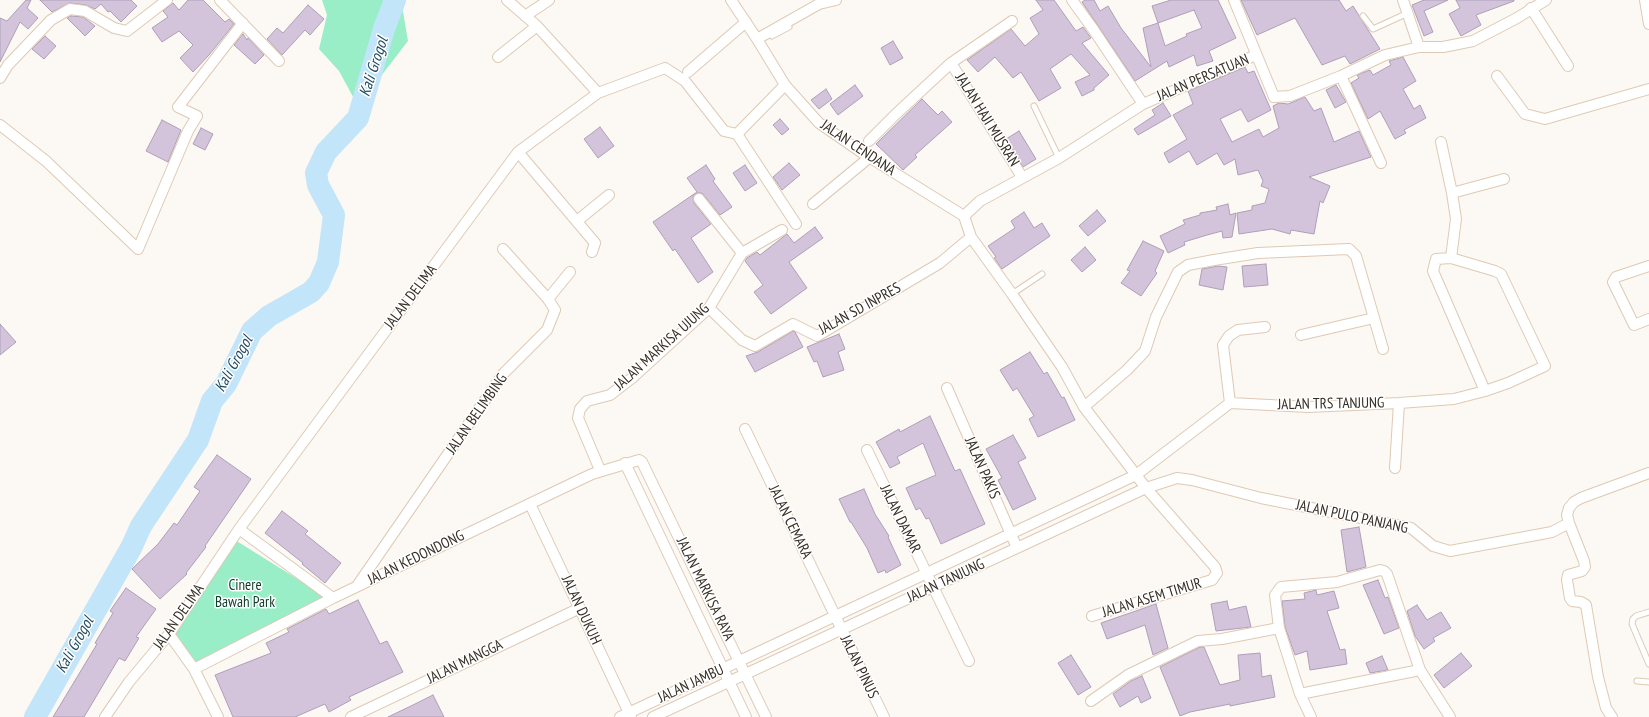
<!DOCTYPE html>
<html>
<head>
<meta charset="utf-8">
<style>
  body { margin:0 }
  canvas { display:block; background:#fcf8f4 }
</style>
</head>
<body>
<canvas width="1649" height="717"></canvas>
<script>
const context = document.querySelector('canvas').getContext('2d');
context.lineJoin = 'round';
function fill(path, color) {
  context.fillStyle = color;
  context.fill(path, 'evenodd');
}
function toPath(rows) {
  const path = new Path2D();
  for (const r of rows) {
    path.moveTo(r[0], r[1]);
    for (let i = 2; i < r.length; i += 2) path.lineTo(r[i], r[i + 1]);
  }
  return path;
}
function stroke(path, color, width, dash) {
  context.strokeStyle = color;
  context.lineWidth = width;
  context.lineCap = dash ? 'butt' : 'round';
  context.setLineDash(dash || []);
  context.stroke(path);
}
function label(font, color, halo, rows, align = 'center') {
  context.font = font + ' "PT Sans Narrow",sans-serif';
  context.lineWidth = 3;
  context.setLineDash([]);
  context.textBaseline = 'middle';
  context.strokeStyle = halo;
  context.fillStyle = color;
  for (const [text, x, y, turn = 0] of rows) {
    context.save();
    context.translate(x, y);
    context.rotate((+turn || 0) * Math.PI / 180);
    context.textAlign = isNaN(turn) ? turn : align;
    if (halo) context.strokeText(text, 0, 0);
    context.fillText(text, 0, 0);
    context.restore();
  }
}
const green = toPath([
  [322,0,401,0,408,41,358,106,339,71,319,49,327,15],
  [235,540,328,598,196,667,169,633]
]);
const river = toPath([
  [35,717,131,548,141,526,198,440,212,401,226,384,252,331,269,316,311,292,319,283,328,262,334,215,318,185,316,173,326,152,358,118,384,29,395,0]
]);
const building = toPath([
  [26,0,31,0,27,8,38,18,28,29,20,22,0,62,0,18,7,21,26,0],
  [40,0,131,0,137,6,121,22,110,11,108,12,101,4,95,9,86,5,70,3,52,12,40,0],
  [188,0,203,0,225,22,229,19,234,24,209,55,193,72,180,58,193,45,179,31,162,42,152,28,168,17,163,11,173,3,179,10,188,0],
  [1036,0,1054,0,1076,31,1083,27,1091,38,1082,43,1109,75,1094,88,1094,90,1082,96,1075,82,1090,75,1071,54,1050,69,1061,88,1039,101,1021,72,1013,78,995,57,978,72,967,60,1011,29,1025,46,1039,34,1030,18,1043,10,1036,0],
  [1085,0,1094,0,1100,11,1108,6,1121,28,1151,67,1143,28,1158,23,1152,6,1171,0,1218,0,1236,38,1209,51,1213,61,1197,66,1194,55,1169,67,1167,61,1135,81,1082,2,1085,0],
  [1194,10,1202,28,1186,34,1187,36,1165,46,1158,23,1194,10],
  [1241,0,1339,0,1346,11,1353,6,1380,49,1350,64,1345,56,1322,65,1295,18,1257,35,1241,0],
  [1424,0,1448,0,1424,11,1433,32,1424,36,1412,5,1424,0],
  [1456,0,1514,0,1514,1,1476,15,1481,25,1461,36,1449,14,1460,8,1456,0],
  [308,5,324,19,310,35,305,30,282,55,267,39,277,28,283,33,308,5],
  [71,16,83,17,95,26,85,36,67,18,71,16],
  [243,34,247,40,248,38,264,55,255,64,234,45,243,34],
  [45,36,56,46,44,59,32,49,45,36],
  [893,41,903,58,890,65,881,48,893,41],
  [1403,57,1416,81,1403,89,1414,109,1420,105,1426,118,1404,130,1406,133,1395,139,1380,111,1368,119,1351,83,1359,78,1357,75,1370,70,1373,75,1391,65,1389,61,1403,57],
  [1245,67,1248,73,1254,71,1271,110,1248,122,1241,109,1220,119,1232,142,1259,129,1263,137,1279,128,1273,106,1279,103,1288,104,1305,97,1314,111,1321,108,1334,142,1359,131,1371,157,1309,177,1330,186,1323,203,1320,201,1314,234,1291,230,1290,234,1272,229,1239,234,1237,213,1252,210,1252,206,1265,203,1269,189,1261,186,1263,181,1258,170,1238,175,1235,159,1224,165,1217,153,1197,165,1189,151,1169,163,1164,153,1187,139,1173,115,1193,104,1188,91,1245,67],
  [855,85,863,96,838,115,830,104,855,85],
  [1336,85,1346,102,1335,108,1326,90,1336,85],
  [826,89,832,99,819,109,811,100,826,89],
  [922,99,938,115,942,111,952,122,915,155,917,157,903,170,876,144,922,99],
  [1163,103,1171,116,1138,135,1134,129,1155,115,1152,110,1163,103],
  [780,119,789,129,782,135,773,125,780,119],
  [162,120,181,130,168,162,146,151,162,120],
  [600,127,614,146,598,158,584,139,600,127],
  [201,128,213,134,205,150,193,144,201,128],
  [1019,131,1036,159,1023,167,1006,139,1019,131],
  [789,163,800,175,782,190,773,177,789,163],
  [706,165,715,179,713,181,732,207,720,215,702,193,698,193,693,196,694,203,711,224,691,238,713,272,698,283,675,249,673,251,653,222,697,192,687,178,706,165],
  [745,165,757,183,745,191,733,173,745,165],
  [1228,204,1230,215,1236,213,1232,237,1223,238,1222,231,1207,235,1184,242,1185,245,1168,253,1160,236,1185,224,1183,220,1200,215,1200,213,1217,210,1216,207,1228,204],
  [1097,210,1106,221,1088,236,1079,226,1097,210],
  [1024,212,1034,228,1042,223,1050,236,1002,269,994,258,996,257,988,246,1015,228,1011,221,1024,212],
  [815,227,823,238,789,262,807,288,771,314,754,292,763,285,745,261,747,258,757,252,760,255,787,234,794,243,815,227],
  [1143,241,1164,251,1155,271,1157,273,1141,296,1121,283,1130,271,1127,270,1143,241],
  [1085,247,1096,260,1082,272,1071,260,1085,247],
  [1266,264,1268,285,1244,287,1242,266,1266,264],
  [1218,266,1227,267,1223,290,1199,285,1202,269,1218,266],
  [0,324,16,342,0,355,0,324],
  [793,331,795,332,803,347,755,372,746,356,758,352,793,331],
  [839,334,845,349,838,352,844,370,823,377,817,361,814,362,807,347,839,334],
  [1030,352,1044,374,1047,372,1062,398,1064,397,1075,420,1038,437,1029,419,1034,416,1017,388,1013,391,1000,370,1030,352],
  [930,416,955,471,960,469,985,524,941,544,929,518,926,519,920,508,916,510,906,488,936,475,923,443,897,457,900,463,890,468,876,442,899,429,900,432,930,416],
  [1013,435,1026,458,1018,462,1036,499,1013,510,998,480,1002,478,986,449,1013,435],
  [217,455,251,479,205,546,206,547,186,573,187,574,160,599,132,569,158,544,174,523,177,525,200,491,194,487,217,455],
  [864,489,875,514,889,536,888,537,901,565,886,573,885,570,878,573,867,548,851,522,850,522,839,499,864,489],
  [282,511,308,531,305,534,341,563,325,583,302,564,303,563,265,533,282,511],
  [1359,527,1366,567,1347,572,1341,530,1359,527],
  [1378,580,1385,598,1388,597,1399,628,1384,634,1363,585,1378,580],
  [126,588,156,609,136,637,139,638,125,661,119,658,84,717,53,717,97,644,95,643,113,613,110,611,126,588],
  [1316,590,1317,595,1334,591,1339,608,1327,611,1340,650,1345,649,1347,664,1310,670,1307,651,1295,655,1285,627,1282,601,1305,599,1304,593,1316,590],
  [358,600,380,644,387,641,403,672,349,697,351,700,329,712,325,704,295,717,233,717,215,675,271,653,266,643,289,632,287,629,326,609,329,614,358,600],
  [1227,601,1229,610,1246,606,1251,627,1216,631,1211,604,1227,601],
  [1156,604,1168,648,1153,655,1145,625,1107,639,1101,623,1156,604],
  [1417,605,1427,620,1441,612,1451,628,1433,638,1435,641,1424,649,1415,636,1407,611,1417,605],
  [1200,647,1204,647,1220,685,1240,680,1238,655,1260,653,1262,677,1271,675,1275,697,1230,706,1230,704,1190,712,1180,716,1160,667,1200,647],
  [1461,653,1472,666,1444,688,1434,675,1461,653],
  [1071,655,1091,687,1078,695,1058,663,1071,655],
  [1382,656,1388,670,1370,673,1366,663,1382,656],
  [1142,676,1151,698,1141,703,1138,696,1120,707,1113,694,1131,681,1142,676],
  [433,695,444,717,388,717,413,705,433,695]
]);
const service = toPath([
  [1363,16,1373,29,1408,13],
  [772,36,789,27],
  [1034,106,1059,158],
  [1012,294,1042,274],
  [1649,612,1636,616,1633,619,1632,624,1649,664],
  [1637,681,1649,682]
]);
const minor = toPath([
  [220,0,279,61],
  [507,0,537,26,598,93],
  [731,0,757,39,785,85,819,123,861,152,964,216],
  [1072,0,1093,29,1143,104],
  [1234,0,1274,97,1290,96,1341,76,1385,55,1419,47,1443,47,1473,41,1517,18,1546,0],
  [1403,0,1419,47],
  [1645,0,1649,24],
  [1531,8,1568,66],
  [525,16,549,0],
  [757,39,819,4,836,0],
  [498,57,537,26],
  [951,63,1022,177],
  [688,72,746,22],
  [1341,76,1381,163],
  [1497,76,1525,114,1545,119,1649,89],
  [0,78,8,65,51,20,70,9,85,11,114,28,127,31,167,0],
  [0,125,46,161,138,249,188,131,197,116,178,107,243,23],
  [737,134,796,224],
  [869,141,896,114,951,63,1012,21],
  [1441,142,1452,193,1456,219,1451,258],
  [518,152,595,243,592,252],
  [1452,193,1504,179],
  [699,199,742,253],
  [813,204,870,157],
  [964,216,971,237,1012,294,1062,367,1084,407,1146,488,1215,567,1217,573,1212,580,1092,616],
  [964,216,980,201,1059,158,1143,104,1256,55],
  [577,221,609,195],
  [1649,266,1616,277,1613,282,1634,325,1649,319],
  [548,299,570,272],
  [709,308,742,340,755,346,793,324,817,336,940,263,971,237],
  [1301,335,1374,318],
  [947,388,1017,548],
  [1230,403,1223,345,1229,336,1238,330,1265,327],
  [1084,407,1127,370,1145,351,1156,317,1178,272,1188,265,1214,260,1258,253,1349,249,1356,256,1383,349],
  [745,429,884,717],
  [867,450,969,661],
  [625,463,746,717],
  [1395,468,1399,403],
  [600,470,578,418,580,409,587,401,610,395,632,378,709,308,742,253,782,230],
  [530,504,631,717],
  [1569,523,1584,561,1585,567,1582,571,1568,575,1567,580,1570,598,1572,601,1581,602,1586,605,1598,677,1606,708,1612,717],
  [239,529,333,598],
  [357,586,503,374,547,330,555,310,548,299,503,249],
  [169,634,194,669,218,717],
  [194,669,333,598,592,474,639,460,642,462,766,717],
  [1300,694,1420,670],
  [1091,701,1128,675,1198,641,1222,639,1279,628],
  [105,717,129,682,169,634,239,529,518,152,598,93,665,68,685,81,724,131,737,134,785,85],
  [351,717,580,608],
  [620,717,1136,475,1230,403,1308,407,1399,403,1454,399,1485,391,1508,383,1545,366,1501,274,1495,271,1451,258,1436,259,1433,271,1485,391],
  [653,717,1146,488,1177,478,1192,480,1261,498,1411,528,1433,546,1450,551,1552,532,1569,523,1567,515,1569,508,1574,502,1581,498,1649,473],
  [1311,717,1300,694,1279,628,1275,595,1281,587,1337,582,1380,570,1384,571,1387,574,1420,670,1450,717]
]);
const streetNames = [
  ["JALAN PERSATUAN",1203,78,-23],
  ["JALAN HAJI MUSRAN",987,120,58],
  ["JALAN CENDANA",858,148,34],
  ["JALAN DELIMA",411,297,-53],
  ["JALAN SD INPRES",860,309,-29],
  ["JALAN MARKISA UJUNG",662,347,-42],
  ["JALAN TRS TANJUNG",1331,404,-1],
  ["JALAN BELIMBING",477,414,-55],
  ["JALAN PAKIS",982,468,66],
  ["JALAN PULO PANJANG",1352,517,12],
  ["JALAN DAMAR",900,519,64],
  ["JALAN CEMARA",790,522,64],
  ["JALAN KEDONDONG",416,558,-26],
  ["JALAN TANJUNG",946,581,-25],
  ["JALAN MARKISA RAYA",705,589,64],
  ["JALAN ASEM TIMUR",1152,598,-17],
  ["JALAN DUKUH",581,610,65],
  ["JALAN DELIMA",179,617,-55],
  ["JALAN MANGGA",465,662,-26],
  ["JALAN PINUS",859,667,64],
  ["JALAN JAMBU",691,684,-25]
];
const parkNames = [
  ["Cinere",245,586],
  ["Bawah Park",245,603]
];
const waterNames = [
  ["Kali Grogol",374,67,-72],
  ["Kali Grogol",234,364,-61],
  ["Kali Grogol",75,645,-61]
];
fill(green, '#99eec8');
stroke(river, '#c2e5f9', 22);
fill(building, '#d3c4dc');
stroke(building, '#ae9fb7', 1);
stroke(service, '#decab4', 7);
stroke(minor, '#decab4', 12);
stroke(service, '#fff', 5);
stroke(minor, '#fff', 10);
label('15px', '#362f26', '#fff', streetNames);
label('15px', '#0c3b29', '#fff', parkNames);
label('italic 16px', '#234c61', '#fff', waterNames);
</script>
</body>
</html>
